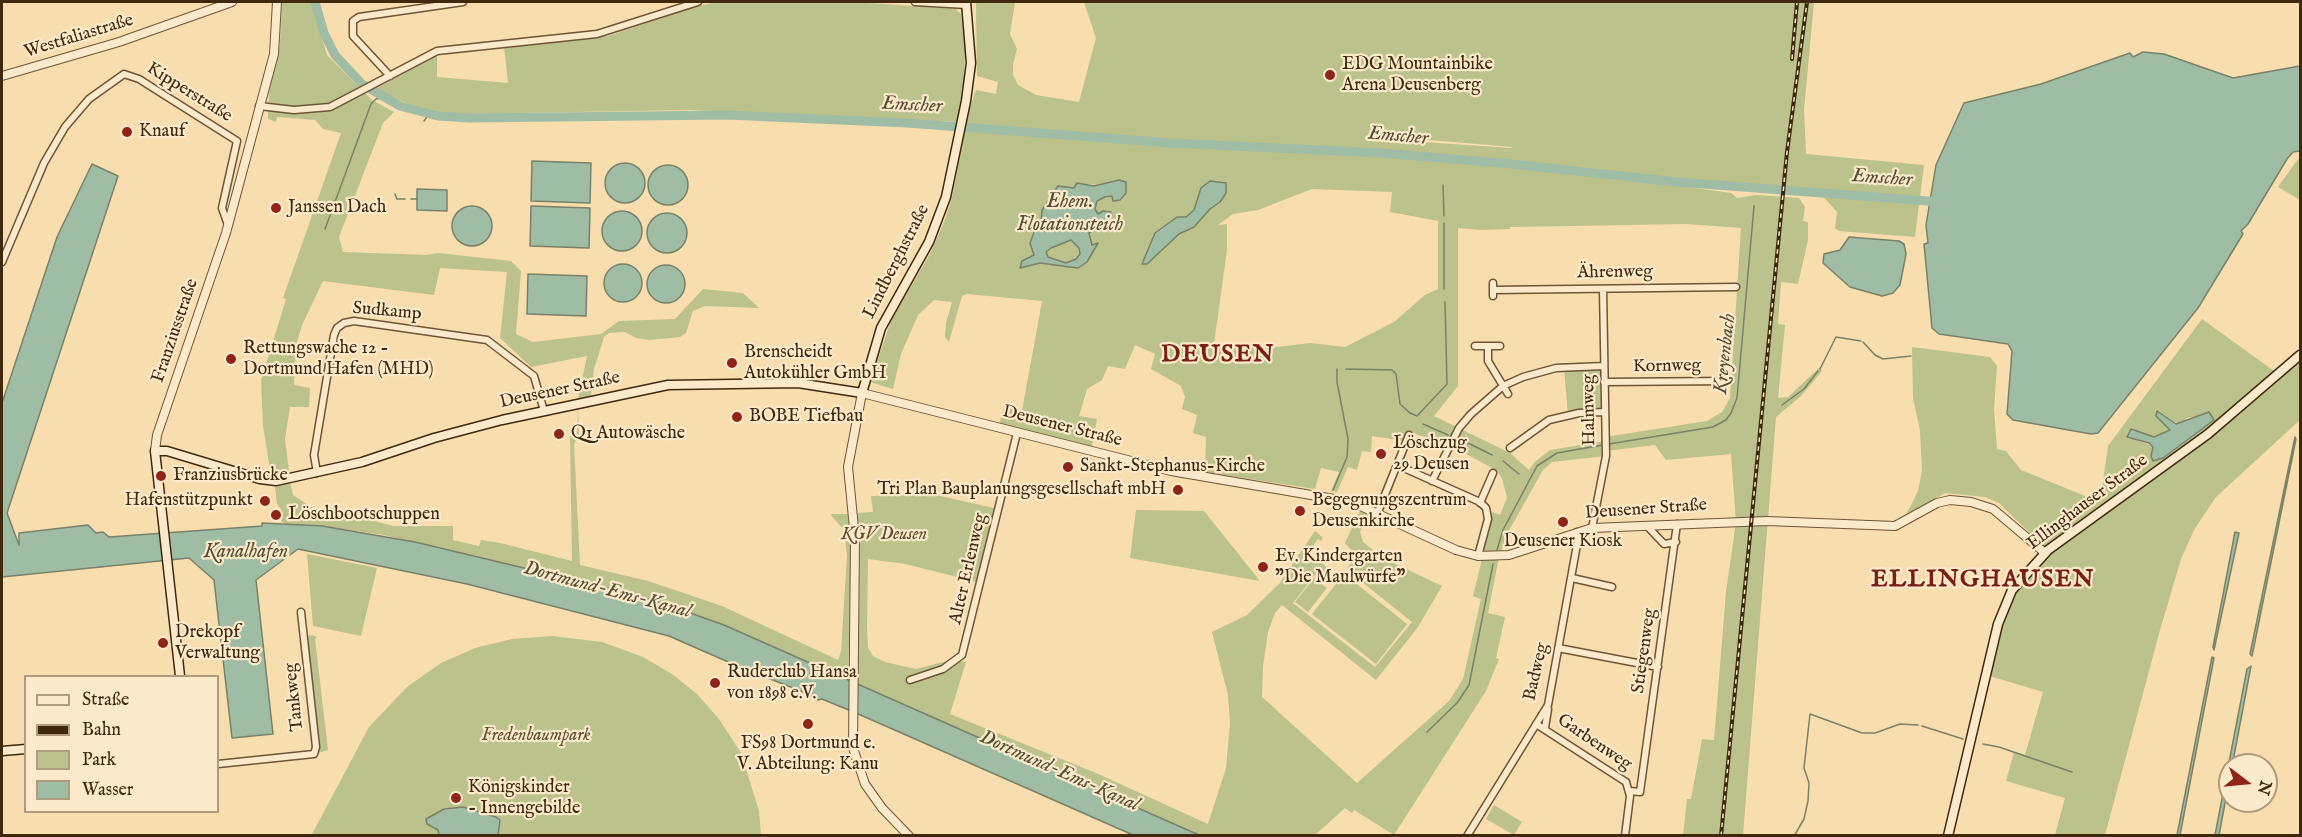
<!DOCTYPE html>
<html>
<head>
<meta charset="utf-8">
<style>
  body { margin:0 }
  #map { position:relative; width:2302px; height:837px; overflow:hidden; background:#f8ddae; font-family:"IM FELL English",serif }
  canvas { display:block }
  .frame { position:absolute; inset:0; border:3px solid #3f280e; pointer-events:none }
  .legend { position:absolute; left:24px; top:675px; width:195px; height:138px; box-sizing:border-box; background:#fae9ca; border:2px solid #af9c7f; margin:0; padding:8px 10px; list-style:none; font-size:18px; color:#3f280e }
  .legend li { display:flex; align-items:center; gap:12px; height:30px }
  .legend b { width:30px; border:2px solid #af9c7f }
  .north { position:absolute; left:2218px; top:753px; width:60px; height:60px; box-sizing:border-box; background:#fae9ca; border:2px solid #af9c7f; border-radius:50%; rotate:106deg; font-size:16px; font-weight:700; line-height:24px; text-align:center; color:#3f280e }
  .north::after { content:''; display:block; margin:auto; width:21px; height:27px; background:#8f2418; clip-path:polygon(50% 0,100% 100%,50% 72%,0 100%) }
</style>
</head>
<body>
<div id="map">
<canvas width="2302" height="837"></canvas>
<div class="frame"></div>
<ul class="legend">
<li><b style="height:8px;background:#fae9ca"></b>Straße</li>
<li><b style="height:8px;background:#3f280e"></b>Bahn</li>
<li><b style="height:16px;background:#bbc28c"></b>Park</li>
<li><b style="height:16px;background:#9fbda4"></b>Wasser</li>
</ul>
<div class="north">N</div>
</div>
<script>
const context = document.querySelector('canvas').getContext('2d');
context.lineJoin = 'round';
function fill(path, color) {
  context.fillStyle = color;
  context.fill(path, 'evenodd');
}
function toPath(rows) {
  const path = new Path2D();
  for (const r of rows) {
    if (r.length === 3) {
      path.moveTo(r[0] + r[2], r[1]);
      path.arc(r[0], r[1], r[2], 0, 2 * Math.PI);
      continue;
    }
    path.moveTo(r[0], r[1]);
    for (let i = 2; i < r.length; i += 2) path.lineTo(r[i], r[i + 1]);
  }
  return path;
}
function stroke(path, color, width, dash) {
  context.strokeStyle = color;
  context.lineWidth = width;
  context.lineCap = dash ? 'butt' : 'round';
  context.setLineDash(dash || []);
  context.stroke(path);
}
function label(font, color, halo, rows, align = 'center') {
  context.font = font + ' "IM FELL English",serif';
  context.lineWidth = 4.5;
  context.setLineDash([]);
  context.textBaseline = 'middle';
  context.strokeStyle = halo;
  context.fillStyle = color;
  for (const [text, x, y, turn = 0] of rows) {
    context.save();
    context.translate(x, y);
    context.rotate((+turn || 0) * Math.PI / 180);
    context.textAlign = isNaN(turn) ? turn : align;
    if (halo) context.strokeText(text, 0, 0);
    context.fillText(text, 0, 0);
    context.restore();
  }
}
const green = toPath([
  [282,2,312,2,327,55,372,100,394,112,383,123,339,237,343,252,426,255,438,253,511,261,521,271,516,334,533,342,601,334,619,321,675,319,703,289,743,293,759,308,705,306,693,311,686,333,680,337,650,340,636,338,625,332,609,333,604,337,594,369,591,396,578,399,587,356,531,367,500,338,507,272,440,268,434,295,323,281,302,325,296,345,294,385,310,388,309,407,290,407,285,439,289,471,271,476,263,426,261,380,286,299,283,298,341,133,323,129,315,120,277,117,276,122,268,119,269,89,280,44],
  [719,2,853,2,956,9,961,14,965,50,964,85,958,122,690,110,455,114,421,110,375,89,437,55,437,77,508,83,504,47,608,36,697,6],
  [976,2,1015,2,1010,34,1017,49,1013,64,1013,75,1018,85,1036,95,1079,102,1096,38,1084,2,1814,2,1804,110,1806,154,1924,165,1915,237,1839,231,1835,228,1837,212,1818,191,1572,171,1731,193,1737,198,1756,195,1799,198,1805,207,1803,221,1808,222,1808,240,1798,284,1781,282,1778,324,1785,325,1778,398,1788,397,1820,367,1822,371,1801,396,1776,417,1743,835,1683,835,1687,799,1691,799,1702,739,1714,740,1726,592,1736,522,1731,454,1666,460,1655,445,1606,451,1606,456,1552,462,1543,470,1507,534,1499,557,1488,613,1505,617,1496,658,1499,659,1486,691,1394,835,1354,810,1352,813,1345,808,1315,835,1199,835,858,687,860,537,857,513,873,512,871,496,913,495,914,490,998,509,981,583,905,564,868,559,867,626,868,648,873,656,885,662,916,669,951,660,966,662,950,714,1096,773,1208,824,1226,768,1230,723,1228,695,1212,632,1247,615,1279,584,1315,531,1323,538,1321,541,1318,539,1311,548,1314,550,1311,554,1329,569,1323,576,1315,575,1293,603,1375,667,1412,622,1352,574,1353,572,1347,568,1354,559,1353,552,1345,543,1360,511,1369,515,1360,532,1363,542,1383,558,1442,586,1418,627,1376,680,1282,605,1275,613,1268,632,1263,666,1262,697,1357,783,1449,701,1463,679,1481,599,1473,596,1481,563,1481,550,1492,512,1500,515,1507,498,1502,478,1496,470,1451,446,1410,432,1404,441,1372,436,1371,452,1362,451,1357,470,1348,467,1337,492,1331,491,1339,472,1321,468,1315,489,1205,472,1206,437,1193,433,1197,415,1182,409,1185,397,1181,386,1151,369,1155,354,1135,345,1125,369,1108,366,1102,380,1087,389,1079,416,1097,419,1091,451,998,428,1004,407,1022,411,1042,301,967,294,962,296,949,342,945,337,946,323,952,302,934,300,918,315,901,354,893,389,870,382,891,321,931,252,944,222,952,198,969,110,976,90,996,94,998,82,977,76],
  [1363,138,1418,139,1512,147,1511,148],
  [1119,180,1112,196,1097,201,1095,209,1103,226,1089,233,1092,245,1097,243,1078,268,1022,261,1034,255,1030,243,1037,224,1041,224,1042,210,1054,191,1087,184,1104,185],
  [1201,188,1220,202,1210,209,1194,227,1179,234,1162,249,1194,210],
  [1312,189,1392,192,1390,212,1438,221,1438,289,1425,295,1394,322,1345,347,1310,343,1269,348,1214,344,1227,250,1227,224,1218,225,1233,214,1258,210],
  [1686,224,1741,228,1730,398,1722,412,1707,421,1605,437,1605,441,1550,450,1535,462,1529,470,1510,453,1434,416,1458,386,1458,228,1482,230,1510,229,1510,227],
  [2298,159,2300,159,2300,200,2278,187],
  [1071,240,1079,248,1080,254,1076,259,1066,263,1048,257,1046,252,1051,248],
  [2202,319,2274,371,2201,433,2073,526,2052,546,2139,486,2300,355,2300,420,2216,497,2194,530,2181,559,2160,630,2105,835,2055,835,2065,798,2006,781,2014,752,2025,755,2043,692,1986,675,2004,604,2047,550,1999,503,1985,497,1945,493,1905,517,1918,491,1922,471,1920,430,1913,398,1912,347,1990,357,1997,366,1994,409,1997,449,2006,451,2021,470,2100,502,2108,446],
  [2197,416,2153,446,2127,437,2136,433,2154,437,2170,430,2166,423,2169,420,2181,424,2187,418],
  [1604,366,1604,412,1568,415,1564,368],
  [578,409,579,434,574,444,580,565,648,581,722,606,838,660,841,651,847,555,844,530,830,514,848,514,851,547,848,682,724,625,642,597,384,535,322,526,285,524,281,521,281,509,277,504,275,487,290,482,293,495,319,512,326,508,393,526,453,526,453,540,479,546,481,540,500,543,572,561,570,435,577,432],
  [1136,510,1204,511,1260,581,1130,558],
  [307,554,377,568,361,636,313,626],
  [1344,574,1407,624,1376,664,1312,614],
  [1314,578,1327,588,1308,612,1295,602],
  [311,635,317,637,315,639,328,750,318,753,306,637],
  [552,636,602,642,643,657,672,674,697,694,719,719,741,753,759,811,761,835,311,836,369,727,407,687,441,663,475,648,512,639],
  [1494,805,1522,822,1514,835,1486,819]
]);
const water = toPath([
  [2143,52,2164,54,2233,78,2300,66,2300,151,2293,152,2287,159,2248,224,2241,231,2243,234,2198,308,2098,433,2091,434,2013,420,2007,414,2012,351,2008,344,1939,334,1932,328,1924,244,1928,243,1926,225,1936,165,1964,103,2041,84,2130,53,2133,57,2143,52],
  [532,161,591,163,590,203,531,201,532,161],
  [625,183,20],
  [92,164,118,176,7,513,19,545,19,533,88,525,96,533,103,532,109,537,262,526,262,523,322,526,415,542,616,590,659,602,724,625,1199,835,1133,835,856,713,822,699,818,700,801,691,742,668,669,636,467,584,298,549,256,580,273,734,232,738,214,580,189,558,2,577,2,403,57,237,92,164],
  [668,185,20],
  [1119,180,1126,182,1126,193,1120,200,1113,201,1112,196,1105,197,1097,201,1095,209,1098,214,1103,211,1111,212,1103,226,1089,233,1092,245,1098,243,1087,262,1078,268,1040,263,1020,268,1022,261,1034,255,1030,243,1037,224,1041,224,1042,210,1058,186,1074,188,1077,183,1094,186,1119,180],
  [1071,240,1079,248,1080,254,1076,259,1066,263,1048,257,1046,252,1051,248,1071,240],
  [1210,181,1226,183,1226,193,1220,202,1210,209,1194,227,1179,234,1147,264,1142,264,1155,233,1177,217,1186,217,1194,210,1201,188,1210,181],
  [417,189,447,190,447,211,417,210,417,189],
  [531,206,590,208,589,248,530,246,531,206],
  [472,226,20],
  [622,231,20],
  [667,233,20],
  [1849,237,1899,241,1904,244,1906,254,1900,285,1893,293,1882,296,1850,287,1823,263,1824,254,1840,250,1849,237],
  [623,283,19],
  [666,284,19],
  [528,274,587,276,586,316,527,314,528,274],
  [2157,411,2176,424,2209,412,2214,420,2163,458,2153,461,2151,456,2153,447,2149,443,2127,437,2131,429,2154,437,2170,430,2156,416,2157,411],
  [2295,437,2296,439,2252,656,2250,654,2295,437],
  [2235,532,2239,533,2214,650,2213,647,2235,532],
  [2212,657,2214,658,2180,835,2177,835,2212,657],
  [2251,666,2219,835,2215,835,2247,669,2251,666],
  [463,807,496,817,500,820,498,835,439,835,438,830,427,824,426,819,444,809,463,807]
]);
const stream = toPath([
  [424,121,429,114],
  [1443,185,1444,216],
  [395,194,397,199,405,199],
  [411,199,417,199],
  [1444,223,1444,289],
  [325,229,371,104,376,99,383,98],
  [1863,342,1875,355,1883,359,1911,356],
  [1346,369,1392,370,1396,374,1400,404,1410,413,1417,416,1447,384,1445,302],
  [1820,369,1836,337,1861,341],
  [1782,405,1804,389,1818,371],
  [1423,424,1448,435],
  [1458,438,1492,455],
  [1609,444,1713,427,1726,420,1731,413,1737,398,1754,206],
  [1503,461,1519,474],
  [1333,490,1347,457,1348,439,1337,382,1337,369],
  [1497,550,1503,530,1537,466,1557,453,1603,445],
  [1922,726,1963,739],
  [1427,732,1457,703,1469,685,1493,564],
  [1983,744,1999,747,2072,772],
  [1794,836,1804,819,1808,801,1809,783,1804,768,1810,714,1862,733,1875,733,1900,724,1918,725]
]);
const river = toPath([
  [315,2,324,33,335,55,362,84,400,106,438,116,469,118,727,115,907,123,1172,143,1381,153,1512,164,1677,182,1941,202]
]);
const minor = toPath([
  [915,2,966,5],
  [390,76,353,36,353,21,359,17,463,2],
  [259,106,294,110,330,107,437,51,597,34,698,2],
  [2,262,44,163,65,127,89,99,124,74,139,79,237,141,222,208,228,225],
  [1493,283,1493,296],
  [1493,290,1736,287],
  [1475,346,1500,346],
  [1488,346,1488,361,1508,394],
  [1604,382,1730,381],
  [1510,448,1549,420,1579,413,1604,412],
  [1397,465,1480,502,1486,508,1488,519,1478,556],
  [317,473,314,455,334,335,337,328,344,323,354,321,487,340,534,376,544,411],
  [1432,481,1459,428,1471,414,1503,386,1523,377,1556,368,1604,366],
  [1480,503,1493,473],
  [1378,512,1409,435],
  [1647,526,1664,544,1676,542],
  [1592,528,1606,456,1603,289],
  [1572,578,1612,587],
  [1558,648,1658,667],
  [910,680,943,669,962,655,1017,433],
  [1536,724,1626,782,1630,796,1625,836],
  [1545,728,1548,709],
  [218,764,314,754,316,747,301,612],
  [1630,791,1640,792,1677,524],
  [1467,836,1548,705,1578,539,1577,532]
]);
const tertiary = toPath([
  [2,76,119,42,232,2],
  [155,451,157,435,226,233,274,54,277,2],
  [909,836,882,808,865,784,853,748,855,538,848,467,862,393,1171,471,1352,502,1456,550,1478,556,1509,555,1592,528,1767,521,1895,526,1937,503,1950,500,1971,502,1993,509,2045,553]
]);
const secondary = toPath([
  [180,676,155,451,167,451,260,479,276,481,362,462,434,438,502,420,668,385,798,383,862,393,881,328,929,242,946,197,966,101,971,63,966,2],
  [2,751,26,749],
  [1948,836,1998,624,2012,590,2048,550,2208,434,2300,355]
]);
const rail = toPath([
  [1792,59,1797,2],
  [1721,836,1787,152,1807,2]
]);
const markers = [
  [1330,75,6,"#8f2418"],
  [127,132,6,"#8f2418"],
  [276,208,6,"#8f2418"],
  [231,359,6,"#8f2418"],
  [732,363,6,"#8f2418"],
  [737,417,6,"#8f2418"],
  [559,434,6,"#8f2418"],
  [1381,454,6,"#8f2418"],
  [1068,467,6,"#8f2418"],
  [161,476,6,"#8f2418"],
  [1178,490,6,"#8f2418"],
  [265,501,6,"#8f2418"],
  [1300,511,6,"#8f2418"],
  [276,515,6,"#8f2418"],
  [1563,522,6,"#8f2418"],
  [1263,567,6,"#8f2418"],
  [163,643,6,"#8f2418"],
  [715,683,6,"#8f2418"],
  [808,724,6,"#8f2418"],
  [456,798,6,"#8f2418"]
];
const streetNames = [
  ["Westfaliastraße",79,37,-17],
  ["Kipperstraße",189,93,32],
  ["Lindberghstraße",897,262,-63],
  ["Ährenweg",1615,273,-1],
  ["Sudkamp",387,312,5],
  ["Franziusstraße",176,331,-71],
  ["Kornweg",1667,367,-1],
  ["Deusener Straße",560,391,-12],
  ["Halmweg",1590,410,-91],
  ["Deusener Straße",1062,427,14],
  ["Ellinghauser Straße",2088,503,-37],
  ["Deusener Straße",1646,510,-4],
  ["Alter Erlenweg",969,569,-77],
  ["Stiegenweg",1645,651,-82],
  ["Badweg",1537,672,-77],
  ["Tankweg",295,697,-96],
  ["Garbenweg",1594,743,34]
];
const poiNames = [
  ["EDG Mountainbike",1342,65],
  ["Arena Deusenberg",1342,86],
  ["Knauf",139,132],
  ["Janssen Dach",288,208],
  ["Rettungswache 12 -",243,349],
  ["Dortmund Hafen (MHD)",243,370],
  ["Brenscheidt",744,353],
  ["Autokühler GmbH",744,374],
  ["BOBE Tiefbau",749,417],
  ["Q1 Autowäsche",571,434],
  ["Löschzug",1393,444],
  ["29 Deusen",1393,465],
  ["Sankt-Stephanus-Kirche",1080,467],
  ["Franziusbrücke",173,476],
  ["Tri Plan Bauplanungsgesellschaft mbH",1166,490,"right"],
  ["Hafenstützpunkt",253,501,"right"],
  ["Begegnungszentrum",1312,501],
  ["Deusenkirche",1312,522],
  ["Löschbootschuppen",288,515],
  ["Deusener Kiosk",1563,542,"center"],
  ["Ev. Kindergarten",1275,557],
  ["\"Die Maulwürfe\"",1275,578],
  ["Drekopf",175,633],
  ["Verwaltung",175,654],
  ["Ruderclub Hansa",727,673],
  ["von 1898 e.V.",727,694],
  ["FS98 Dortmund e.",808,744,"center"],
  ["V. Abteilung: Kanu",808,765,"center"],
  ["Königskinder",468,788],
  ["- Innengebilde",468,809]
];
const parkNames = [
  ["KGV Deusen",884,535],
  ["Fredenbaumpark",536,736]
];
const waterNames = [
  ["Emscher",912,106,3],
  ["Emscher",1398,137,5],
  ["Emscher",1882,179,4],
  ["Ehem.",1070,203],
  ["Flotationsteich",1070,226],
  ["Kreyenbach",1726,354,-84],
  ["Kanalhafen",246,553],
  ["Dortmund-Ems-Kanal",607,591,15],
  ["Dortmund-Ems-Kanal",1059,772,24]
];
const districtNames = [
  ["DEUSEN",1218,356],
  ["ELLINGHAUSEN",1983,581]
];
fill(green, '#bbc28c');
fill(water, '#9fbda4');
stroke(water, '#798168', 1.5);
stroke(stream, '#798168', 1.5);
stroke(river, '#9fbda4', 9);
stroke(minor, '#6d5536', 9);
stroke(tertiary, '#6d5536', 10);
stroke(secondary, '#3f280e', 11);
stroke(minor, '#fae9ca', 6);
stroke(tertiary, '#fae9ca', 8);
stroke(secondary, '#fae9ca', 8);
stroke(rail, '#3f280e', 4);
stroke(rail, '#fae9ca', 1.5, [4.5]);
for (const [x, y, r, color] of markers) {
  const dot = new Path2D();
  dot.arc(x, y, r, 0, 2 * Math.PI);
  context.fillStyle = color;
  context.fill(dot);
  stroke(dot, '#fae9ca', 2);
}
label('18px', '#3f280e', '#fae9ca', streetNames);
label('18px', '#3f280e', '#fae9ca', poiNames, 'left');
label('italic 18px', '#5e4e2e', '#fae9ca', parkNames);
label('italic 20px', '#574d34', '#fae9ca', waterNames);
context.letterSpacing = '1.5px';
label('bold 24px', '#7a1f14', '#fae9ca', districtNames);
context.letterSpacing = '0px';
</script>
</body>
</html>
